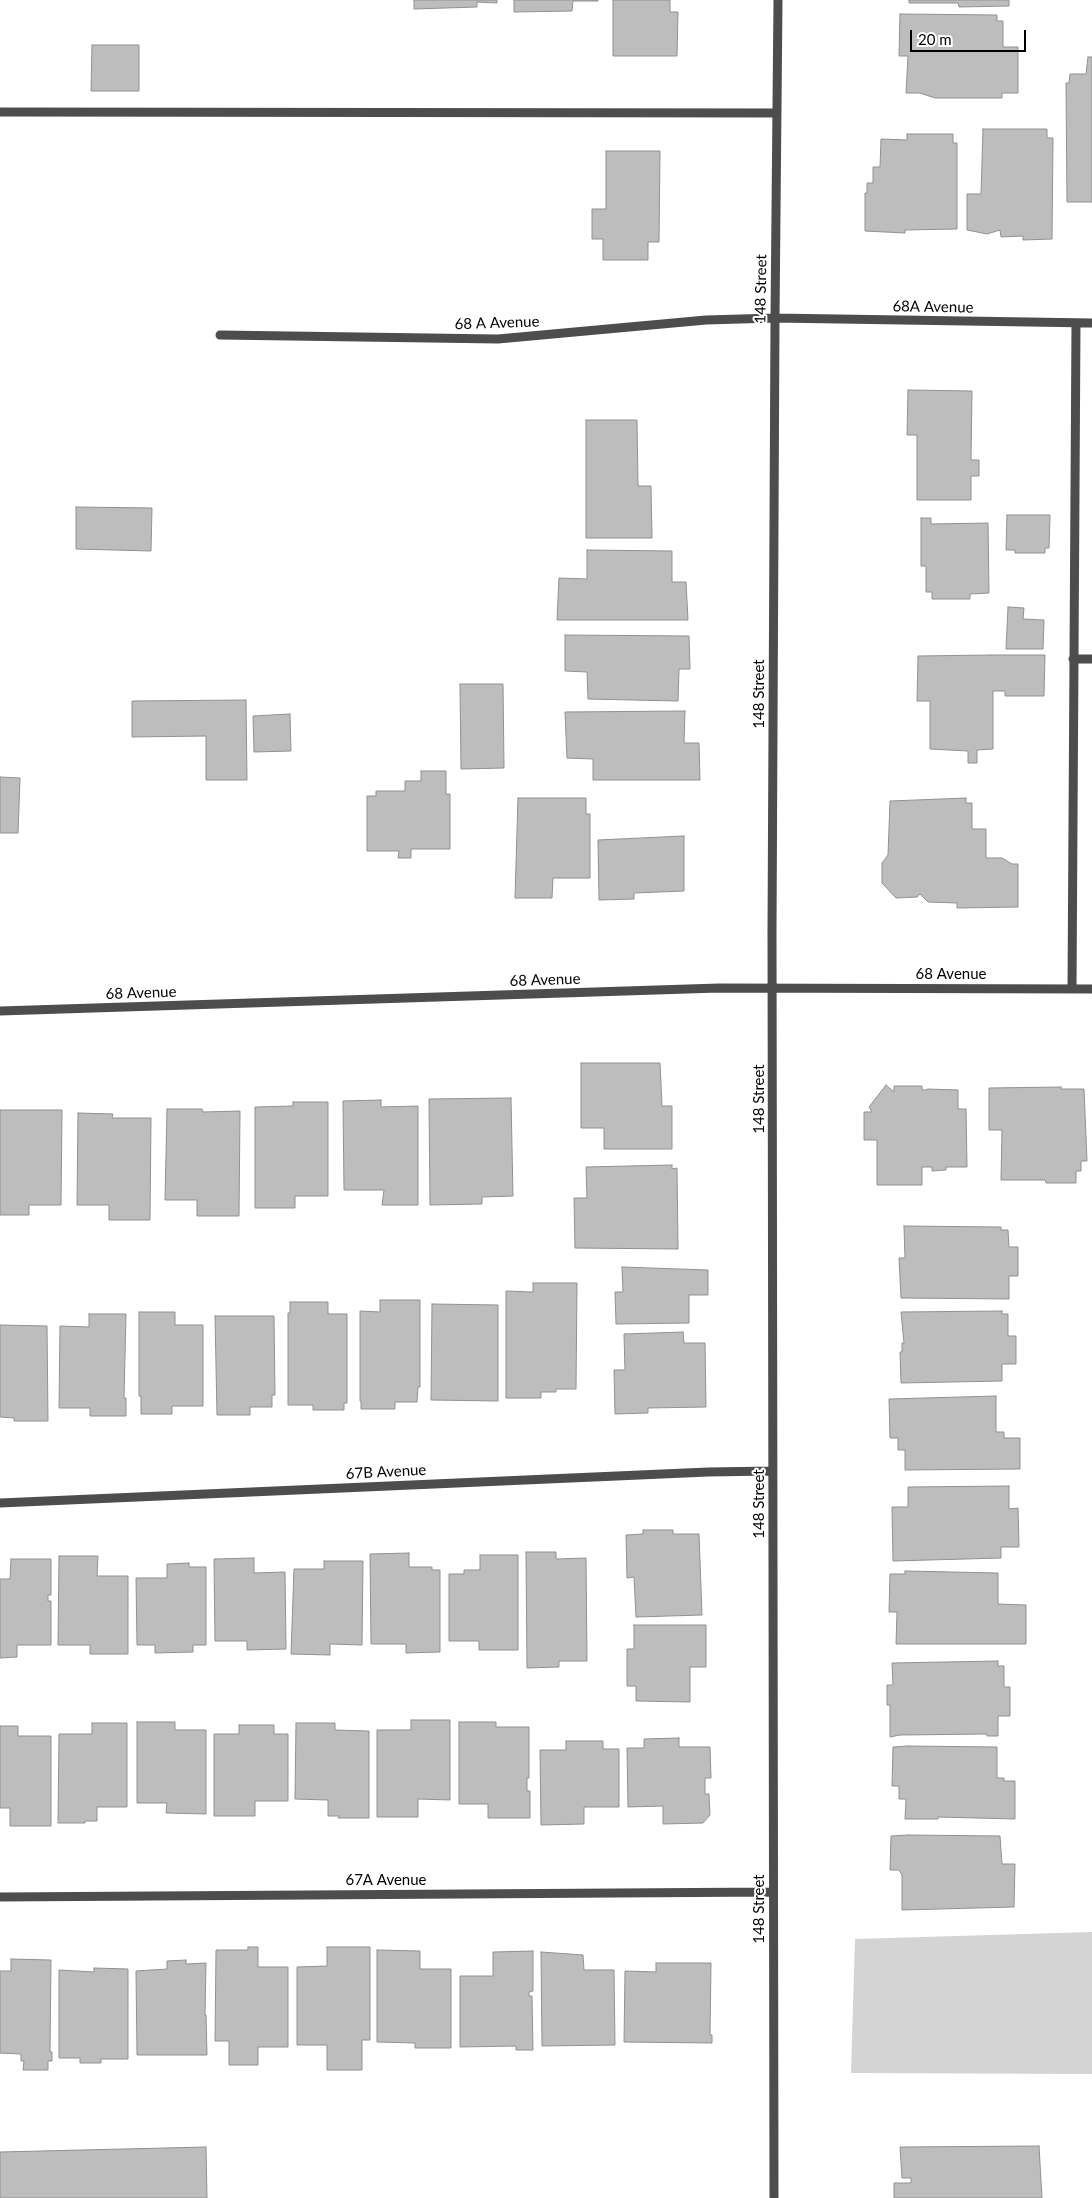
<!DOCTYPE html>
<html>
<head>
<meta charset="utf-8">
<style>
  body { margin:0 }
  #map { position:relative; width:1092px; height:2198px; overflow:hidden; background:#fff; font-family:Lato,sans-serif }
  canvas { display:block }
  .scale { position:absolute; left:910px; top:30px; width:116px; height:22px; box-sizing:border-box; border:2px solid #000; border-top:0; padding-left:6px; font-size:15px; line-height:18px; white-space:nowrap; color:#000; -webkit-text-stroke:4px #fff; paint-order:stroke }
</style>
</head>
<body>
<div id="map">
<canvas width="1092" height="2198"></canvas>
<div class="scale">20 m</div>
</div>
<script>
const context = document.querySelector('canvas').getContext('2d');
context.lineJoin = 'round';
function fill(path, color) {
  context.fillStyle = color;
  context.fill(path, 'evenodd');
}
function toPath(rows) {
  const path = new Path2D();
  for (const r of rows) {
    path.moveTo(r[0], r[1]);
    for (let i = 2; i < r.length; i += 2) path.lineTo(r[i], r[i + 1]);
  }
  return path;
}
function stroke(path, color, width, dash) {
  context.strokeStyle = color;
  context.lineWidth = width;
  context.lineCap = dash ? 'butt' : 'round';
  context.setLineDash(dash || []);
  context.stroke(path);
}
function label(font, color, halo, rows, align = 'center') {
  context.font = font + ' Lato,sans-serif';
  context.lineWidth = 4;
  context.setLineDash([]);
  context.textBaseline = 'middle';
  context.strokeStyle = halo;
  context.fillStyle = color;
  for (const [text, x, y, turn = 0] of rows) {
    context.save();
    context.translate(x, y);
    context.rotate((+turn || 0) * Math.PI / 180);
    context.textAlign = isNaN(turn) ? turn : align;
    if (halo) context.strokeText(text, 0, 0);
    context.fillText(text, 0, 0);
    context.restore();
  }
}
const green = toPath([
  [1092,1932,1092,2074,851,2073,855,1939]
]);
const building = toPath([
  [414,0,497,0,497,3,477,2,477,7,414,9,414,0],
  [514,0,598,0,598,1,573,1,572,11,514,12,514,0],
  [613,0,670,0,670,12,678,12,677,56,613,56,613,0],
  [909,0,1009,0,1009,6,959,7,958,3,909,3,909,0],
  [900,14,997,15,997,21,1003,21,1003,47,1018,47,1018,93,1002,93,1002,98,935,98,920,93,906,93,908,56,899,56,900,14],
  [92,45,139,45,139,91,91,91,92,45],
  [1088,57,1092,57,1092,202,1067,202,1066,83,1069,83,1070,74,1086,74,1088,57],
  [983,129,1047,129,1047,138,1053,138,1052,239,1023,240,1023,236,1001,237,1000,230,987,234,967,230,967,194,981,194,983,129],
  [907,134,953,134,953,143,957,143,957,229,905,230,905,233,865,231,865,193,867,193,867,183,873,183,873,167,880,167,881,139,907,140,907,134],
  [606,151,660,151,659,242,648,242,648,260,603,260,603,239,592,239,592,209,606,209,606,151],
  [908,390,972,391,971,460,979,460,979,476,971,476,971,500,917,500,917,435,907,435,908,390],
  [586,420,637,420,638,486,651,486,652,538,586,538,586,420],
  [76,507,152,508,151,551,76,549,76,507],
  [1007,515,1050,515,1049,548,1045,548,1045,553,1015,553,1015,550,1006,550,1007,515],
  [921,518,931,518,931,524,988,523,989,593,970,594,970,599,932,599,932,592,926,592,926,566,921,566,921,518],
  [587,550,672,551,672,582,686,582,688,620,557,620,559,578,587,579,587,550],
  [1008,607,1024,608,1023,619,1044,620,1043,649,1006,649,1008,607],
  [565,635,689,636,690,669,679,669,678,701,588,699,587,672,565,671,565,635],
  [991,655,1045,655,1044,696,1005,696,1005,691,993,691,993,749,977,750,977,763,968,763,968,751,930,749,930,701,917,701,918,656,991,655],
  [460,684,503,684,504,768,461,769,460,684],
  [246,700,247,780,206,780,206,736,132,737,132,701,246,700],
  [685,711,684,743,699,743,700,780,593,780,593,759,567,758,565,712,685,711],
  [290,714,291,751,254,752,253,716,290,714],
  [421,771,446,771,446,794,450,794,450,849,411,849,411,858,398,858,399,851,367,851,367,796,376,796,376,791,405,791,405,781,421,781,421,771],
  [0,777,20,778,18,833,0,833,0,777],
  [518,798,586,798,586,814,590,814,590,878,553,878,552,898,515,898,518,798],
  [966,798,966,803,972,803,972,829,986,829,986,858,1002,858,1012,864,1018,864,1018,907,957,908,957,903,928,902,920,894,917,897,896,898,882,883,882,863,888,855,890,801,966,798],
  [684,836,684,891,634,893,634,899,599,900,598,840,684,836],
  [581,1063,660,1063,662,1106,672,1106,672,1149,604,1149,604,1128,581,1128,581,1063],
  [886,1085,894,1092,894,1086,922,1086,922,1090,927,1090,927,1089,958,1090,958,1109,966,1109,967,1167,946,1167,946,1170,932,1171,932,1167,922,1167,922,1185,877,1185,877,1140,864,1140,864,1112,872,1112,869,1107,886,1085],
  [1061,1087,1061,1089,1084,1089,1087,1161,1081,1161,1081,1171,1076,1171,1076,1183,1046,1183,1045,1180,1001,1180,1002,1130,989,1130,989,1088,1061,1087],
  [511,1098,513,1196,482,1197,482,1204,430,1205,429,1099,511,1098],
  [381,1100,381,1107,418,1106,418,1205,382,1205,384,1190,344,1190,343,1101,381,1100],
  [293,1102,328,1102,328,1196,295,1196,295,1208,255,1208,255,1107,293,1106,293,1102],
  [167,1109,202,1109,203,1112,240,1111,239,1216,197,1216,197,1200,165,1200,167,1109],
  [0,1110,62,1110,61,1205,29,1205,29,1215,0,1215,0,1110],
  [78,1113,113,1114,112,1118,151,1118,150,1220,109,1220,109,1205,77,1205,78,1113],
  [672,1165,672,1169,677,1168,678,1249,575,1248,574,1198,587,1198,586,1167,672,1165],
  [904,1226,1001,1227,1001,1230,1008,1230,1009,1247,1018,1247,1018,1276,1009,1276,1009,1299,901,1298,899,1258,905,1258,904,1226],
  [622,1267,708,1270,708,1295,689,1295,689,1323,616,1324,615,1292,623,1292,622,1267],
  [533,1283,577,1283,576,1389,556,1389,556,1392,541,1392,541,1398,506,1398,506,1291,533,1292,533,1283],
  [380,1300,420,1300,420,1387,418,1387,417,1402,395,1402,395,1409,361,1409,361,1401,360,1401,360,1311,380,1312,380,1300],
  [290,1302,328,1302,328,1314,347,1314,347,1403,344,1403,344,1410,313,1410,313,1405,288,1405,288,1313,290,1313,290,1302],
  [432,1304,498,1305,498,1401,431,1400,432,1304],
  [1002,1311,1002,1314,1008,1314,1008,1336,1016,1336,1016,1364,1002,1364,1002,1381,901,1383,900,1352,902,1352,902,1343,904,1343,901,1312,1002,1311],
  [139,1312,175,1312,175,1325,203,1325,203,1406,172,1406,172,1414,141,1414,141,1396,139,1396,139,1312],
  [89,1314,126,1314,124,1398,126,1398,126,1416,90,1416,90,1408,59,1408,60,1326,89,1327,89,1314],
  [215,1316,274,1316,275,1395,272,1395,272,1407,250,1407,250,1415,217,1415,215,1316],
  [0,1325,47,1326,48,1421,14,1421,14,1418,0,1417,0,1325],
  [683,1332,684,1343,705,1343,706,1407,648,1408,648,1413,615,1414,614,1370,625,1370,624,1334,683,1332],
  [996,1396,996,1432,1004,1432,1004,1438,1020,1438,1020,1469,905,1470,905,1450,898,1450,898,1438,890,1438,889,1399,996,1396],
  [1009,1486,1009,1509,1018,1508,1019,1547,1001,1547,1001,1558,893,1561,892,1507,908,1507,908,1487,1009,1486],
  [643,1530,673,1530,673,1534,699,1534,702,1615,636,1617,634,1577,627,1578,626,1535,643,1534,643,1530],
  [526,1552,556,1552,556,1559,586,1558,587,1661,559,1661,559,1667,527,1668,526,1552],
  [409,1553,409,1567,432,1567,432,1570,440,1570,440,1652,406,1653,406,1644,371,1644,370,1554,409,1553],
  [480,1555,518,1555,518,1650,479,1650,479,1641,449,1641,449,1574,464,1574,464,1570,480,1570,480,1555],
  [59,1556,98,1556,97,1576,128,1576,128,1654,90,1654,90,1645,58,1645,59,1556],
  [254,1558,254,1573,285,1572,286,1649,247,1650,247,1641,215,1641,214,1559,254,1558],
  [11,1559,51,1559,51,1595,48,1595,48,1601,51,1601,51,1645,17,1645,17,1657,0,1658,0,1579,10,1579,11,1559],
  [324,1561,363,1561,362,1645,330,1644,330,1655,291,1654,294,1569,324,1569,324,1561],
  [189,1563,189,1567,206,1567,206,1645,193,1645,193,1652,155,1653,155,1645,137,1645,136,1578,167,1578,167,1564,189,1563],
  [905,1571,998,1573,998,1604,1026,1605,1026,1644,896,1644,897,1612,889,1612,890,1574,905,1574,905,1571],
  [634,1625,706,1625,706,1667,690,1667,690,1702,636,1701,636,1686,627,1686,627,1649,634,1649,634,1625],
  [998,1661,998,1666,1004,1666,1004,1687,1010,1687,1010,1716,998,1716,998,1736,987,1736,987,1734,900,1735,890,1737,890,1705,887,1705,887,1685,893,1685,892,1663,998,1661],
  [411,1720,450,1720,450,1800,418,1799,418,1817,377,1817,377,1730,411,1730,411,1720],
  [137,1722,175,1722,175,1730,206,1730,206,1814,166,1813,167,1803,137,1803,137,1722],
  [459,1722,496,1722,496,1727,529,1727,529,1778,527,1778,527,1791,530,1791,530,1818,488,1818,488,1804,459,1804,459,1722],
  [92,1723,127,1723,127,1807,97,1807,97,1821,85,1821,85,1823,58,1823,59,1734,92,1734,92,1723],
  [296,1723,335,1723,335,1730,369,1731,369,1818,338,1818,339,1816,328,1816,328,1800,295,1799,296,1723],
  [239,1725,274,1725,274,1734,288,1734,288,1801,255,1801,255,1816,214,1816,214,1734,239,1734,239,1725],
  [0,1726,18,1726,18,1736,51,1736,51,1826,10,1826,10,1808,0,1808,0,1726],
  [679,1738,679,1747,710,1747,711,1778,705,1778,705,1794,709,1794,710,1815,703,1823,663,1824,663,1806,628,1807,627,1748,644,1748,644,1739,679,1738],
  [566,1741,603,1741,603,1749,619,1749,619,1807,584,1807,584,1824,541,1825,540,1750,566,1750,566,1741],
  [908,1746,997,1747,997,1778,1004,1778,1004,1781,1015,1781,1015,1819,938,1817,938,1819,905,1819,906,1799,899,1799,899,1786,892,1786,893,1747,908,1746],
  [908,1835,1000,1836,1002,1864,1015,1864,1014,1907,902,1910,902,1875,899,1870,890,1870,891,1836,908,1835],
  [248,1947,258,1947,258,1967,288,1967,288,2047,258,2047,258,2065,229,2065,229,2041,215,2041,216,1950,248,1950,248,1947],
  [327,1947,370,1947,370,2040,362,2040,362,2070,327,2070,327,2045,297,2045,297,1967,327,1966,327,1947],
  [377,1950,420,1951,420,1969,451,1969,451,2048,415,2048,415,2043,377,2042,377,1950],
  [533,1951,533,1991,529,1992,529,1996,532,1996,533,2050,516,2050,516,2046,460,2047,460,1976,493,1976,493,1952,533,1951],
  [541,1952,583,1955,584,1970,614,1970,615,2045,542,2046,541,1952],
  [11,1959,51,1960,50,2052,52,2052,52,2061,48,2061,48,2070,23,2070,24,2061,21,2061,21,2054,0,2053,0,1971,11,1971,11,1959],
  [186,1960,186,1964,206,1963,205,2015,206,2015,207,2055,137,2055,136,1971,167,1969,167,1961,186,1960],
  [656,1963,711,1963,710,2035,712,2035,712,2043,624,2042,625,1971,656,1972,656,1963],
  [94,1968,128,1969,128,2059,101,2059,101,2063,80,2063,80,2058,59,2058,59,1970,94,1972,94,1968],
  [1039,2146,1042,2198,894,2198,894,2183,911,2183,911,2178,902,2178,900,2147,1039,2146],
  [206,2147,207,2198,0,2198,0,2152,206,2147]
]);
const minor = toPath([
  [0,112,777,113],
  [220,335,498,339,706,320,775,318,1092,323],
  [1073,659,1092,659],
  [1072,989,1076,323],
  [0,1011,719,988,1092,989],
  [0,1503,708,1472,773,1471],
  [0,1897,772,1892],
  [774,2198,772,931,775,318,778,0]
]);
const streetNames = [
  ["148 Street",761,289,-89],
  ["68A Avenue",933,307,1],
  ["68 A Avenue",497,323,-2],
  ["148 Street",759,694,-90],
  ["68 Avenue",951,974],
  ["68 Avenue",545,980,-2],
  ["68 Avenue",141,993,-2],
  ["148 Street",759,1099,-90],
  ["67B Avenue",386,1472,-3],
  ["148 Street",759,1504,-90],
  ["67A Avenue",386,1880],
  ["148 Street",759,1909,-90]
];
fill(green, '#d4d4d4');
fill(building, '#bdbdbd');
stroke(building, '#919191', 1);
stroke(minor, '#4d4d4d', 9);
label('15px', '#000', '#fff', streetNames);
</script>
</body>
</html>
